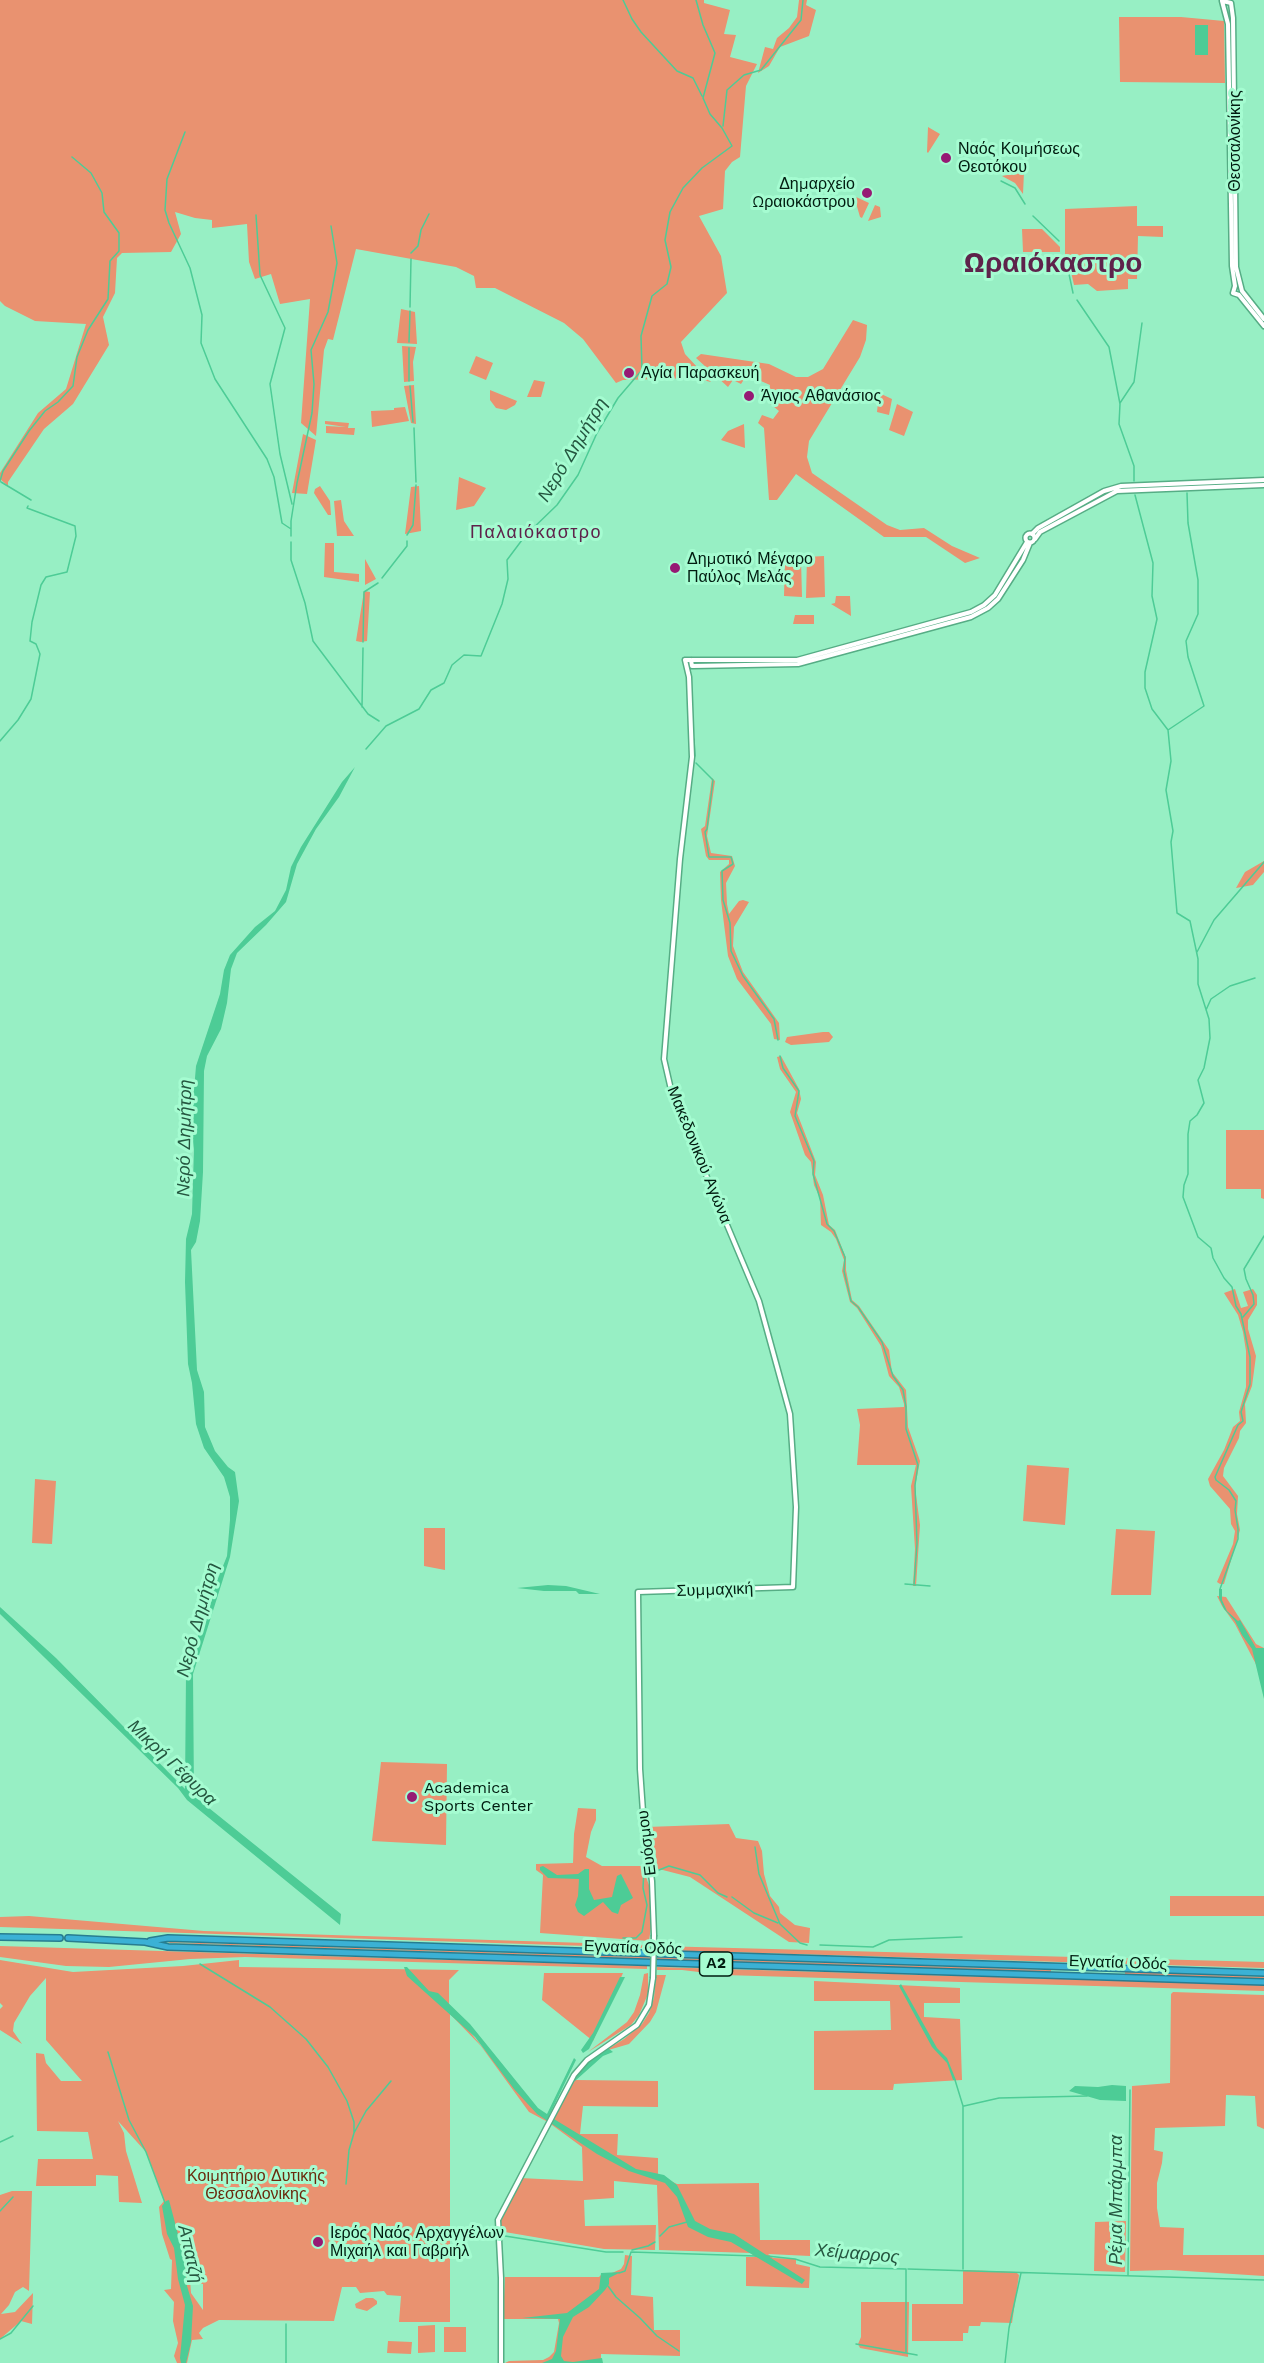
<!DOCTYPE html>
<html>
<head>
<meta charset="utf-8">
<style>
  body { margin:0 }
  canvas { display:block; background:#97efc4 }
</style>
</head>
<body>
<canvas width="1264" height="2363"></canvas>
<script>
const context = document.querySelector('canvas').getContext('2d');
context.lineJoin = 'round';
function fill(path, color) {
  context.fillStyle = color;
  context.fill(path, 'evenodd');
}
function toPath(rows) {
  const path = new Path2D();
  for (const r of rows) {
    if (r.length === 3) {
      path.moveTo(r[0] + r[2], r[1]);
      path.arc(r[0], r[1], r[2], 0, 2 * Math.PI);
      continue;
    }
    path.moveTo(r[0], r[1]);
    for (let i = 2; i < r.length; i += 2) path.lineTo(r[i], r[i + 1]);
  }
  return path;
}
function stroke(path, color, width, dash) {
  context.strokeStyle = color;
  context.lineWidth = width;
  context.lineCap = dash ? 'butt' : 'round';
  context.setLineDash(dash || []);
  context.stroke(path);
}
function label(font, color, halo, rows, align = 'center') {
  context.font = font + ' "Work Sans",sans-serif';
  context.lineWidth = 6;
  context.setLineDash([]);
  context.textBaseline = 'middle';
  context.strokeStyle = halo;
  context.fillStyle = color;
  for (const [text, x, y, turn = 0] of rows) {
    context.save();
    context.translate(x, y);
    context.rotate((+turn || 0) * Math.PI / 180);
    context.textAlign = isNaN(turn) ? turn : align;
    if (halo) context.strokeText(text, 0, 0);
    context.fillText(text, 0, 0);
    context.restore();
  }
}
const green = toPath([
  [0,0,704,0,704,3,730,10,724,34,736,35,730,57,757,64,746,86,740,157,732,162,725,171,723,209,699,216,721,256,727,293,681,342,685,354,711,382,694,378,623,380,616,383,583,339,564,323,495,288,476,288,474,276,456,267,356,249,333,340,328,339,324,350,316,436,301,423,310,299,280,304,271,274,255,279,249,262,247,224,212,228,212,220,195,218,175,212,181,234,171,252,122,253,117,258,115,293,103,317,109,345,73,404,44,429,8,482,8,486,0,479,0,473,38,413,66,389,86,324,35,321,5,306,0,301],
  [799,0,807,0,806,5,816,10,809,36,780,47,769,66,758,73,765,47,773,49,777,38,789,28,797,17],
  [1119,17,1181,17,1224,21,1225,83,1120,82],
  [928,127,940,134,928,153,927,152],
  [1023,172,1024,172,1023,194,1015,183,1002,176],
  [854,196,869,203,862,218,860,217],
  [875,205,880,207,881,217,868,221],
  [1137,206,1137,226,1163,226,1163,237,1138,236,1137,279,1128,279,1128,289,1097,291,1088,284,1074,285,1069,263,1065,263,1065,209],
  [1022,229,1042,229,1060,247,1060,252,1023,252],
  [401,309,415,312,417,344,397,343],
  [853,320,867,325,866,340,860,357,809,441,807,457,812,473,887,525,900,530,924,528,952,546,980,558,965,563,926,537,884,537,796,474,777,500,769,500,764,428,758,423,762,415,773,419,779,411,768,402,770,385,747,375,741,384,733,380,728,387,696,358,701,354,769,364,796,377,808,377,823,369],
  [402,346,416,347,413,362,414,381,404,382],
  [476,356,493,363,486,380,469,373],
  [534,380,545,382,541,397,527,397],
  [414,385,416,424,411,423,404,386],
  [490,390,517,401,515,405,506,410,496,408,490,400],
  [879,393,892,399,889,415,877,412],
  [897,404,913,412,904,436,889,430],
  [405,407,409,421,372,427,371,411,394,410,394,408],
  [325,421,349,423,348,428,355,428,354,435,326,433,326,426,346,427,325,424],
  [744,424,745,448,721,440,728,431],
  [303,434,316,440,307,494,292,493],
  [459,477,486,488,474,506,456,510],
  [320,486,330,501,331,515,328,515,314,493,315,489],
  [419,486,421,531,405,534,411,487],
  [341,500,344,521,354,536,337,536,334,501],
  [325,543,334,543,334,572,359,574,359,582,324,577],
  [824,556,825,597,806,598,807,557],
  [365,559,376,579,365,585],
  [785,559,801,559,802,597,784,596],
  [364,591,370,592,367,641,361,642,356,641],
  [836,596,850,596,851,616,831,604,835,603],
  [795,615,814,615,814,624,793,624],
  [712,778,715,781,707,836,711,853,732,856,735,866,726,883,727,904,729,914,739,901,743,900,749,902,734,927,733,946,743,972,779,1023,780,1040,774,1039,771,1024,737,979,728,956,721,900,720,872,729,864,729,860,709,860,706,856,701,829,705,826],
  [1264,861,1264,872,1253,885,1236,888,1245,872],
  [823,1032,829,1032,833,1037,829,1042,791,1045,785,1042,787,1037],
  [781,1056,799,1089,801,1099,797,1113,816,1162,815,1175,823,1195,829,1225,835,1230,846,1258,846,1270,852,1300,859,1306,889,1350,892,1372,906,1390,908,1427,920,1461,915,1487,920,1525,916,1586,913,1586,915,1549,911,1486,916,1465,857,1465,860,1425,857,1409,904,1407,904,1404,899,1387,889,1376,881,1346,857,1308,850,1302,842,1271,844,1260,836,1239,831,1232,821,1225,820,1198,814,1185,811,1162,805,1155,790,1112,796,1092,780,1069,777,1057],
  [1226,1130,1264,1130,1264,1199,1261,1198,1261,1189,1226,1189],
  [1235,1289,1241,1308,1248,1306,1243,1292,1253,1289,1257,1295,1257,1305,1248,1320,1248,1329,1256,1356,1252,1386,1245,1404,1246,1423,1240,1431,1239,1438,1224,1468,1223,1476,1238,1496,1237,1514,1240,1530,1224,1584,1220,1584,1217,1582,1233,1544,1235,1531,1231,1524,1230,1509,1210,1486,1208,1479,1224,1450,1233,1427,1240,1421,1239,1412,1246,1387,1246,1351,1243,1332,1238,1315,1224,1293],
  [1027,1465,1069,1468,1065,1525,1023,1521],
  [35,1479,56,1481,52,1544,32,1543],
  [424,1528,445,1528,445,1570,424,1566],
  [1116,1529,1155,1531,1151,1595,1111,1595],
  [1217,1596,1226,1597,1256,1644,1264,1648,1264,1697,1261,1674,1235,1624,1222,1606],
  [381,1762,447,1764,446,1845,372,1841],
  [578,1808,596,1809,596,1820,591,1832,586,1857,602,1866,642,1866,650,1888,652,1920,649,1941,540,1933,543,1875,536,1870,536,1864,573,1863,574,1834],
  [729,1824,736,1838,758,1841,762,1851,764,1874,770,1896,779,1907,780,1913,795,1925,810,1928,809,1943,789,1942,690,1877,655,1868,656,1855,650,1849,647,1827],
  [1170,1896,1264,1896,1264,1916,1170,1916],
  [29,1916,204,1931,650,1945,650,1948,0,1927,0,1917],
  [168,1942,1051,1970,1051,1972,170,1943],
  [0,1946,647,1966,647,1969,245,1957,190,1959,109,1967,66,1966,0,1957],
  [658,1946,1264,1962,1264,1968,658,1950],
  [0,1960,73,1972,183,1966,239,1960,239,1967,459,1970,449,1980,449,2007,531,2105,551,2118,575,2080,658,2081,658,2107,583,2106,580,2134,618,2134,617,2155,658,2158,658,2175,677,2184,759,2183,760,2240,810,2240,810,2256,768,2254,773,2258,796,2259,796,2264,810,2267,809,2288,746,2286,746,2257,755,2257,751,2253,659,2250,657,2185,614,2181,614,2198,584,2200,585,2226,656,2225,655,2250,604,2249,499,2231,498,2220,520,2178,583,2181,582,2147,548,2122,529,2112,481,2046,450,2014,450,2322,399,2322,401,2296,387,2295,384,2291,360,2293,356,2287,342,2287,334,2321,219,2320,203,2328,199,2333,203,2339,192,2340,187,2363,177,2363,174,2356,178,2343,173,2321,174,2302,164,2290,171,2289,172,2260,170,2259,162,2234,159,2207,164,2201,146,2152,118,2121,124,2133,126,2151,142,2203,119,2202,118,2176,96,2175,96,2186,36,2186,38,2159,93,2159,88,2132,37,2131,36,2053,44,2054,46,2063,61,2081,82,2081,46,2040,46,1978,30,1996,14,2023,13,2031,22,2044,0,2030,0,2009,3,2006,0,2003],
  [190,2279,192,2284,203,2284,203,2310,191,2293],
  [657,1967,1264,1985,1264,1991,724,1975,682,1970,657,1970],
  [1125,1972,1264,1977,1264,1979,1125,1974],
  [544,1973,623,1973,593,2041,542,2000],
  [648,1973,648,1994,639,2015,631,2025,588,2052,627,2022,634,2012,640,1995,644,1974],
  [656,1975,666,1975,656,2012,650,2022,629,2044,605,2051,624,2039,642,2024,649,2013,654,1998],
  [814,1981,960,1988,960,2003,924,2003,924,2017,960,2019,962,2080,894,2084,893,2090,814,2090,814,2031,891,2030,890,2001,814,2001],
  [1173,1992,1264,1995,1264,2129,1257,2126,1255,2096,1226,2095,1225,2126,1155,2128,1154,2150,1163,2152,1162,2163,1157,2183,1157,2208,1160,2227,1184,2228,1183,2255,1264,2255,1264,2276,1170,2270,1130,2271,1132,2086,1170,2083,1171,1994],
  [12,2191,32,2191,29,2291,23,2287,15,2292,9,2305,1,2314,15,2312,33,2293,32,2324,21,2321,0,2339,0,2195],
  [1126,2221,1125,2272,1094,2271,1095,2222],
  [625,2255,632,2256,631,2295,653,2297,654,2330,680,2330,680,2356,601,2354,601,2363,560,2363,560,2358,554,2363,505,2363,509,2361,543,2360,549,2357,554,2352,559,2323,558,2319,503,2319,505,2277,599,2277,603,2273,612,2273,621,2269,624,2264],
  [963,2270,1016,2272,1019,2275,1012,2323,981,2322,980,2326,969,2326,968,2333,963,2333,963,2341,912,2341,912,2304,963,2304],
  [366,2298,373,2298,377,2301,377,2304,367,2311,356,2308,355,2304],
  [861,2302,909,2302,908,2357,860,2348,858,2344,861,2337],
  [435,2325,435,2352,418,2353,418,2326],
  [444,2327,466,2327,466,2352,444,2352],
  [388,2341,412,2342,411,2354,387,2353]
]);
const water = toPath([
  [1195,25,1208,25,1208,55,1195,55],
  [355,767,339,797,316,829,297,864,286,902,266,925,237,953,231,969,227,1003,221,1029,207,1056,204,1071,203,1172,200,1221,196,1242,191,1250,197,1370,204,1392,205,1427,215,1451,228,1467,235,1472,239,1501,230,1557,193,1674,194,1796,341,1914,340,1925,187,1800,178,1788,0,1614,0,1607,56,1658,185,1789,186,1673,211,1596,227,1556,230,1520,230,1497,224,1477,204,1448,196,1424,192,1383,188,1364,185,1282,186,1239,192,1214,194,1149,188,1106,194,1090,196,1066,220,994,224,970,230,955,255,927,275,911,286,890,291,867,301,847,342,782],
  [548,1585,566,1586,600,1594,579,1594,576,1591,544,1591,517,1588],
  [1219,1589,1222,1589,1222,1600,1227,1611,1238,1621,1240,1620,1256,1648,1264,1648,1264,1699,1252,1649,1242,1635,1235,1621,1224,1609,1219,1598],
  [543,1866,557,1875,578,1874,585,1869,589,1869,589,1889,594,1900,612,1897,617,1876,621,1874,633,1898,621,1905,618,1914,612,1912,603,1902,584,1916,578,1912,575,1905,578,1896,579,1879,548,1878,540,1870,540,1867],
  [404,1967,407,1967,429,1991,438,1993,470,2024,538,2108,547,2114,574,2058,576,2060,549,2116,636,2169,664,2175,677,2185,695,2221,710,2229,734,2234,805,2280,802,2284,731,2242,708,2237,688,2227,677,2197,665,2183,629,2171,597,2154,537,2114,514,2089,475,2037,407,1976],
  [620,1977,625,1977,589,2049,583,2053,581,2050,593,2033],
  [901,1984,937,2048,947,2058,956,2080,953,2080,947,2063,932,2047,899,1986],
  [608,2048,613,2052,603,2056,575,2081,573,2079,582,2062],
  [1112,2085,1126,2086,1126,2101,1100,2100,1069,2091,1075,2086,1098,2087],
  [169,2200,185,2261,187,2286,193,2306,191,2342,186,2363,181,2363,180,2358,185,2305,178,2279,174,2248,167,2234,162,2206,166,2201],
  [621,2272,609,2278,609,2284,605,2290,589,2307,573,2317,563,2337,561,2356,564,2361,573,2362,602,2358,603,2363,542,2363,552,2359,556,2351,560,2319,522,2318,567,2313,599,2289,601,2273]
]);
const stream = toPath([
  [623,0,632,19,641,32,677,71,693,78,702,96],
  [723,126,727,90,744,75,761,70,801,20,803,0],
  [185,132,167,179,165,210,169,223,190,268,202,315,201,343,215,379,267,459,274,477,282,523,291,529],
  [1001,181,1015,188,1025,204],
  [256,215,260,275,285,328,270,384,280,454,292,504],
  [1033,216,1059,241],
  [411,253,418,246,421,230,429,214],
  [1069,274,1073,293],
  [1077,300,1109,347,1120,404,1119,424,1134,466,1134,481],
  [410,307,411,259],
  [409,342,410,311],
  [409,348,409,381],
  [410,386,413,422],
  [1120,403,1134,382,1142,323],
  [414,428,416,482],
  [0,481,3,471,29,431,45,411,58,402,73,386,77,357,88,330,108,299,110,261,119,251,119,233,104,212,102,193,91,173,72,157],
  [1,482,31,500],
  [1135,495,1153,563,1152,596,1157,619,1145,672,1145,688,1152,709,1168,730,1171,761,1166,790,1173,831,1171,842,1177,913,1190,921,1198,959,1198,984,1209,1019,1210,1038,1204,1068,1198,1080,1204,1103,1197,1115,1190,1121,1188,1134,1188,1174,1184,1185,1183,1197,1198,1237,1211,1248,1213,1258,1224,1278,1232,1287,1236,1306,1241,1314,1250,1357,1250,1384,1241,1412,1243,1421,1238,1425,1215,1477,1216,1480,1229,1490,1236,1501,1235,1510,1238,1529,1238,1539,1220,1589],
  [407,535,413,525,416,485],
  [291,536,291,521,297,483,312,413,314,384,311,350,328,312,337,263,331,226],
  [291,542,291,560,305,603,313,641,368,714,379,721],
  [382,578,407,546,407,541],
  [363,642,364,592,378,583],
  [362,707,363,648],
  [1168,730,1204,706,1188,657,1186,641,1198,614,1198,580,1188,523,1187,493],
  [694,739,695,756],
  [0,741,18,720,31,699,40,654,36,644,30,641,32,622,41,585,46,577,67,572,76,536,75,526,27,508,28,506],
  [366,749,386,726,419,709,431,690,444,683,452,665,464,655,481,656,502,604,508,579,507,560,525,536,557,505,578,475,597,433,618,398,642,370,641,336,652,296,667,284,671,267,665,240,670,212,683,188,702,168,732,146,722,128,710,114,703,98,715,53,703,25,696,0],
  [696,763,713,780,707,829,705,832,709,857,731,857,733,864,722,871,723,900,730,923,731,951,743,976,774,1019,778,1040],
  [1197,952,1214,920,1264,862],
  [1206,1010,1211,999,1230,986,1255,978],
  [780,1056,783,1068,799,1091,795,1116,814,1161,813,1174,827,1224,834,1231,845,1257,844,1271,851,1301,858,1307,882,1342,893,1376,903,1390,906,1407,906,1429,918,1465,915,1485,917,1544,914,1585],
  [1243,1317,1254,1304,1253,1295,1246,1279,1244,1269,1264,1236],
  [905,1584,930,1586],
  [755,1847,759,1874,780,1924,800,1943,807,1945],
  [659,1870,669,1866,700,1875,718,1893,727,1897],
  [732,1897,754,1913,778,1923],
  [623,1938,636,1938,642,1932,647,1905,643,1888,644,1869],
  [820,1945,873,1947,889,1940,962,1937],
  [200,1964,270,2007,306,2039,328,2067,347,2101,354,2122,354,2133],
  [108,2052,129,2120,146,2152,165,2203],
  [955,2080,963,2106,963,2269],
  [964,2106,999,2098,1087,2096],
  [0,2142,13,2136],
  [346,2184,349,2150,354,2133,366,2111,391,2081],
  [0,2211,13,2197],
  [505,2236,606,2252,623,2252],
  [660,2236,669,2227,687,2222],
  [632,2250,648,2246,655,2242],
  [767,2256,795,2259,820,2267,906,2269,906,2353],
  [908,2269,1264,2280],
  [619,2273,625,2271,631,2252,756,2256],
  [1128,2275,1130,2090],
  [608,2286,616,2297,640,2318,657,2336,679,2351],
  [286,2324,286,2363],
  [0,2339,11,2333,33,2306],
  [856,2344,917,2355],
  [1005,2363,1009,2328,1021,2273]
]);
const secondary = toPath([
  [1222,1,1228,24,1232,266,1235,286],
  [1223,1,1231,3,1233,18,1236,267,1242,291,1264,319],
  [1235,286,1233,293,1239,295,1264,326],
  [1030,538,4.5],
  [1032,534,1038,528,1104,491,1121,486,1264,480],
  [1035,539,1040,532,1117,491,1264,485],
  [692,660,797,660,971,612,984,605,995,595,1027,542],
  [693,666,798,664,971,617,988,608,998,599,1023,560,1030,543],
  [654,1935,652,1881,644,1826,640,1769,638,1592,793,1587,796,1507,790,1414,759,1301,672,1094,664,1059,680,859,692,757,689,677,685,660,691,660,692,666],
  [501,2363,501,2278,498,2220,574,2075,587,2060,637,2025,649,2005,653,1978]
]);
const highway = toPath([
  [0,1937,60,1938],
  [68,1938,145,1942,168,1947,1264,1982],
  [150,1941,168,1938,1264,1973]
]);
const secondaryBridge = toPath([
  [653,1978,654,1935]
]);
const markers = [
  [946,158,6,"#961a74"],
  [867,193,6,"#961a74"],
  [629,373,6,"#961a74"],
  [749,396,6,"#961a74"],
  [675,568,6,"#961a74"],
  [412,1797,6,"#961a74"],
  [318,2242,6,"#961a74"]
];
const shields = [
  [716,1964,33]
];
const shieldNames = [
  ["Α2",716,1964]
];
const streetNames = [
  ["Θεσσαλονίκης",1235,141,-90],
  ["Μακεδονικού Αγώνα",699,1155,68],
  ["Συμμαχική",715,1590,-2],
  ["Ευόσμου",647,1843,-97],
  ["Εγνατία Οδός",633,1948,2],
  ["Εγνατία Οδός",1118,1963,2]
];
const poiNames = [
  ["Ναός Κοιμήσεως",958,149],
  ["Θεοτόκου",958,167],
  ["Δημαρχείο",855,184,"right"],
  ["Ωραιοκάστρου",855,202,"right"],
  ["Αγία Παρασκευή",641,373],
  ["Άγιος Αθανάσιος",761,396],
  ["Δημοτικό Μέγαρο",687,559],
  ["Παύλος Μελάς",687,577],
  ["Academica",424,1788],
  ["Sports Center",424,1806],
  ["Ιερός Ναός Αρχαγγέλων",330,2233],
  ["Μιχαήλ και Γαβριήλ",330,2251]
];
const parkNames = [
  ["Κοιμητήριο Δυτικής",256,2176],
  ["Θεσσαλονίκης",256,2194]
];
const waterNames = [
  ["Νερό Δημήτρη",573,450,-59],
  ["Νερό Δημήτρη",185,1138,-89],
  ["Νερό Δημήτρη",198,1620,-75],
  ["Μικρή Γέφυρα",172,1763,44],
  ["Ρέμα Μπάρμπα",1117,2200,-90],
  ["Απατζή",190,2254,77],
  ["Χείμαρρος",857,2254,5]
];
const neighbourhoodNames = [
  ["Παλαιόκαστρο",536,533]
];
const townNames = [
  ["Ωραιόκαστρο",1053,264]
];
fill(green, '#e99270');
fill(water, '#4dcc96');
stroke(stream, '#4dcc96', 1.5);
stroke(secondary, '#56ad85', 7);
stroke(highway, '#277d90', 8);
stroke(secondary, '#fff', 4);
stroke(highway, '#3bb1d5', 5);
stroke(secondaryBridge, '#56ad85', 7, []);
stroke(secondaryBridge, '#fff', 4);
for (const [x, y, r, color] of markers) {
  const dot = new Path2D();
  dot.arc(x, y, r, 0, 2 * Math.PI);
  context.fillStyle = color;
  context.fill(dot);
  stroke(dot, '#a5fcd1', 2);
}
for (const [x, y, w] of shields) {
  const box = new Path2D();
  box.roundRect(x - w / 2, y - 12, w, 24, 4.5);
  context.fillStyle = '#a5fcd1';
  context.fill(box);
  stroke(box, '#011c10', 1.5);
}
label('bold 15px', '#011c10', null, shieldNames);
label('16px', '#011c10', '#a5fcd1', streetNames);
label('16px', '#011c10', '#a5fcd1', poiNames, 'left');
label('16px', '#6a2a0d', '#a5fcd1', parkNames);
label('italic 18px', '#255740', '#a5fcd1', waterNames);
context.letterSpacing = '1.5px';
label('18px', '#5e234b', '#a5fcd1', neighbourhoodNames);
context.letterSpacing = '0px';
label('bold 28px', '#5e234b', '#a5fcd1', townNames);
</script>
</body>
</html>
